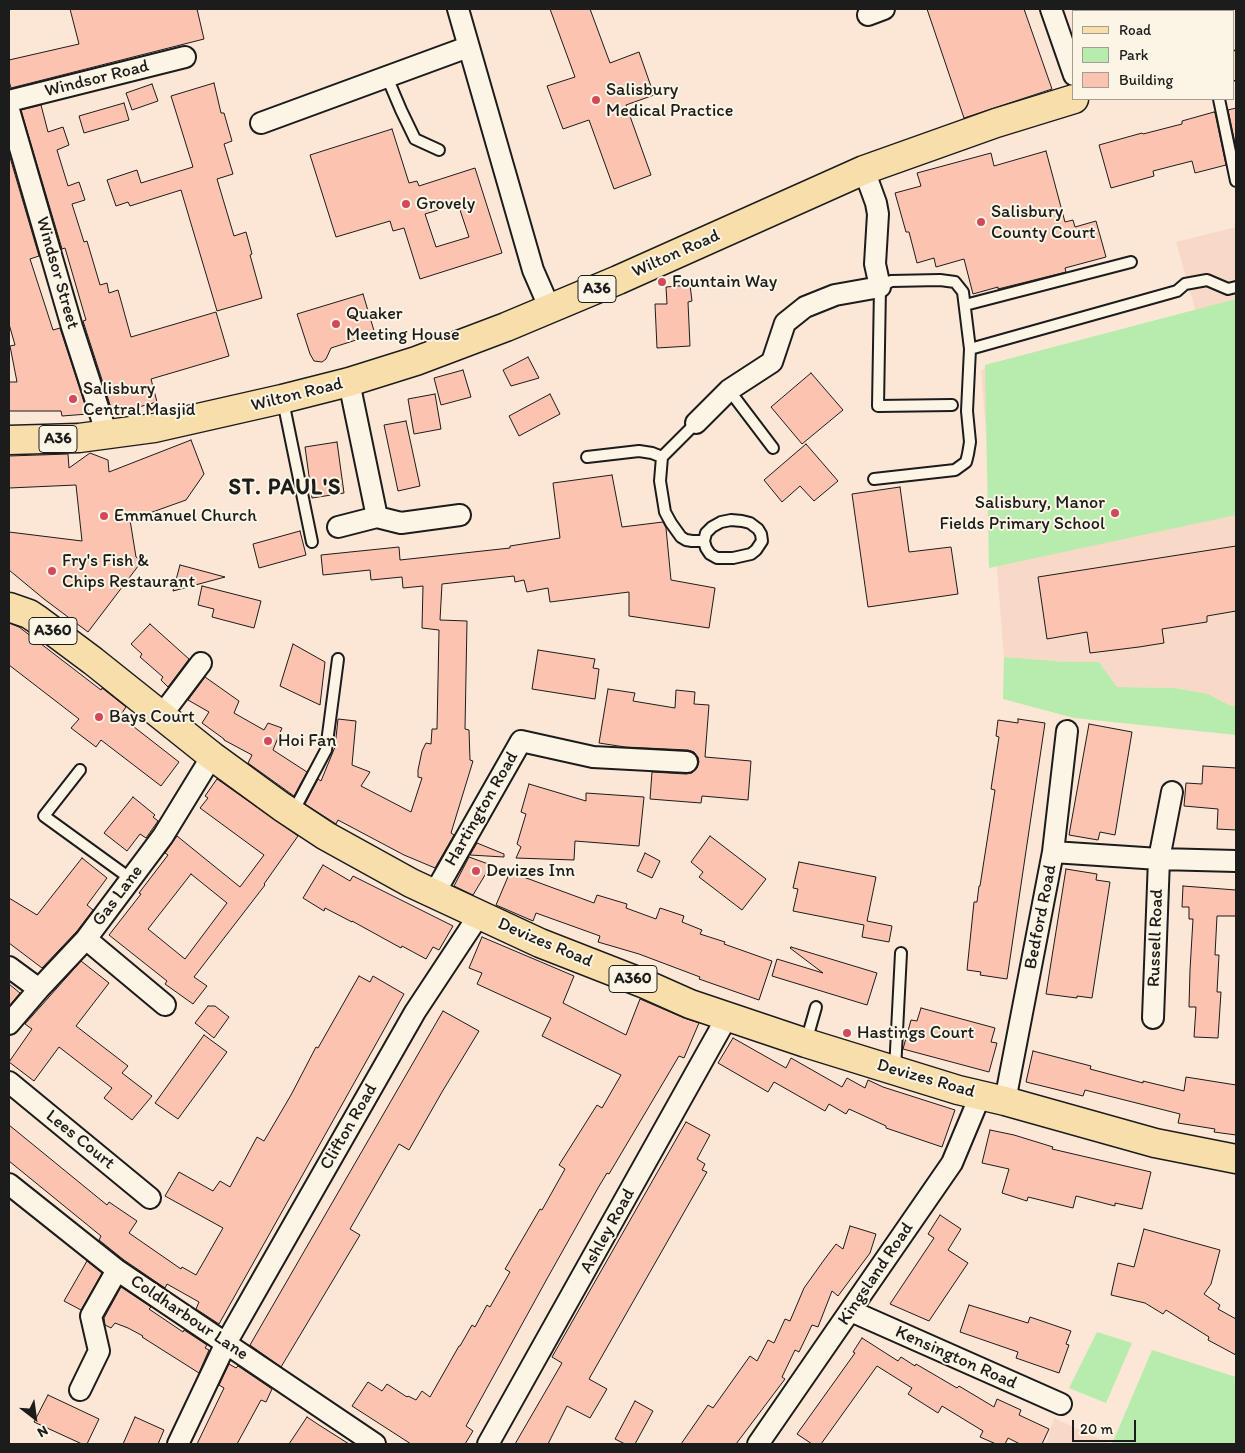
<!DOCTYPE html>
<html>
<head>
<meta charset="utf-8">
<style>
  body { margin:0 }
  #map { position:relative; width:1245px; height:1453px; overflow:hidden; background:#fce6d5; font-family:Itim,sans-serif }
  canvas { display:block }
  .frame { position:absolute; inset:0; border:10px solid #1c1c1c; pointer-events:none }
  .legend { position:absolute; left:1072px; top:10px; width:162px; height:90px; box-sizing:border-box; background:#fcf5e5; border:1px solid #a29e95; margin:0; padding:6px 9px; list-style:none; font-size:15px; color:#1c1c1c }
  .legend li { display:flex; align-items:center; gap:10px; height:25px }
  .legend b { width:25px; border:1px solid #a29e95 }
  .north { position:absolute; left:10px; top:1393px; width:50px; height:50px; -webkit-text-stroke:4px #fcf5e5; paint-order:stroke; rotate:150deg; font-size:14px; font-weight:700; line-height:20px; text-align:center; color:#1c1c1c }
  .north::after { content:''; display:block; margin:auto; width:18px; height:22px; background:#1c1c1c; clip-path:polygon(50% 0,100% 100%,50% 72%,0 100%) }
  .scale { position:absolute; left:1072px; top:1420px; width:64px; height:22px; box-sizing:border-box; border:2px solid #1c1c1c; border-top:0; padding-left:6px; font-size:15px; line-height:18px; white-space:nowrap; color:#1c1c1c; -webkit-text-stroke:4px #fcf5e5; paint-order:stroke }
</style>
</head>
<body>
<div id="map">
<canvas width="1245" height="1453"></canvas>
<div class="frame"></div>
<ul class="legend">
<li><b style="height:6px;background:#f8deab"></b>Road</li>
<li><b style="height:14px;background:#b8ecad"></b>Park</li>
<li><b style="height:14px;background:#fbc3b0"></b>Building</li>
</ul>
<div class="north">N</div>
<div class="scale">20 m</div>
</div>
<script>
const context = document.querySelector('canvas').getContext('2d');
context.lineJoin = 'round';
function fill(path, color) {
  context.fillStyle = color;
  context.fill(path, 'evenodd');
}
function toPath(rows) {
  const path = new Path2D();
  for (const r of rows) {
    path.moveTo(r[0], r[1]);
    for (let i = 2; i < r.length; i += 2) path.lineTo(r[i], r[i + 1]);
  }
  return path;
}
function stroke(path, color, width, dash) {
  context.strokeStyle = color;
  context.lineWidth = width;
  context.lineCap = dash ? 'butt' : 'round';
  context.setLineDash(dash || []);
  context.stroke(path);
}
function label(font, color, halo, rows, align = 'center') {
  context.font = font + ' Itim,sans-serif';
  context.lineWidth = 4;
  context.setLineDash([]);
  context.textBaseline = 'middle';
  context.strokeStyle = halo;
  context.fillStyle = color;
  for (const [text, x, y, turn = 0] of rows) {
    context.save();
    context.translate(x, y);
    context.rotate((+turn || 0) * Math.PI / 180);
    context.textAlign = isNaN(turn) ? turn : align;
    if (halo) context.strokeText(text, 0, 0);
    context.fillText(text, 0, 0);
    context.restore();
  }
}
const built = toPath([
  [1236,227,1236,705,1231,706,1208,694,1175,688,1117,687,1099,662,1068,662,1004,657,981,370,1196,312,1176,242],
  [1054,1418,1110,1444,1046,1444]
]);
const green = toPath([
  [1236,299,1236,515,989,568,985,365],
  [1004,657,1068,662,1099,662,1117,687,1175,688,1208,694,1231,706,1236,705,1236,735,1074,718,1003,699],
  [1097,1332,1132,1343,1106,1403,1069,1388],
  [1152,1350,1236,1377,1236,1444,1112,1444]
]);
const building = toPath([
  [70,9,197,9,204,39,11,88,9,81,9,60,79,44,70,9],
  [550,9,590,9,610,63,639,52,654,95,626,105,651,175,614,189,589,120,563,129,547,86,575,77,550,9],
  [927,9,1024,9,1052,89,964,118,927,9],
  [214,83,221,113,224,113,232,141,224,144,233,174,217,179,234,236,246,232,252,254,250,255,262,298,217,311,181,190,130,206,128,202,116,206,107,180,137,170,141,183,193,167,171,96,214,83],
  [152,84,158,101,132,110,126,93,152,84],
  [124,103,129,120,84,133,79,116,124,103],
  [41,105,48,132,63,127,69,145,57,150,68,186,79,182,85,200,72,204,84,242,87,241,100,285,107,283,109,293,118,290,131,337,216,312,229,356,151,379,157,402,113,414,83,321,86,320,65,248,62,249,21,110,41,105],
  [1236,108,1236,148,1228,110,1236,108],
  [1214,112,1215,113,1226,165,1195,173,1192,161,1153,171,1154,176,1111,188,1099,145,1142,133,1143,134,1182,124,1182,121,1214,112],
  [392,129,409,183,417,181,419,186,475,168,502,253,420,279,404,228,393,231,390,221,336,237,310,155,392,129],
  [458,204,469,237,436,247,425,214,458,204],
  [1046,151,1065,222,1073,220,1075,227,1096,221,1106,257,1065,268,1066,272,998,289,998,287,973,294,964,259,936,267,934,258,917,263,909,232,906,232,895,193,921,186,917,173,991,153,994,166,1046,151],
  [9,154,39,256,30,259,53,330,60,328,88,414,62,416,61,411,9,411,9,382,17,382,10,346,15,345,9,324,9,154],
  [690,285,692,301,688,302,690,346,657,348,655,304,667,304,666,287,690,285],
  [363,294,375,334,331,348,326,359,322,362,314,361,310,354,297,314,363,294],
  [528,357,539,378,511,386,503,370,528,357],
  [463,370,471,397,441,405,434,378,463,370],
  [811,373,843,410,802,444,771,407,811,373],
  [435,394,441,429,414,434,408,399,435,394],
  [550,394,560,414,519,436,509,416,550,394],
  [406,421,420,486,398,491,384,425,406,421],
  [191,440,204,474,186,500,130,520,136,557,142,561,88,632,44,599,9,570,9,532,82,541,76,485,9,488,9,456,68,454,69,468,90,453,108,460,109,472,191,440],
  [337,442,344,493,312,498,305,447,337,442],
  [806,444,838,481,814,501,800,486,782,502,764,480,806,444],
  [612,475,622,527,663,522,666,528,671,580,715,588,709,628,629,616,629,592,550,602,548,588,527,592,524,580,515,582,514,576,442,584,440,620,467,621,465,729,469,730,470,760,473,761,451,833,454,835,435,868,404,855,338,820,336,824,305,804,318,779,321,781,335,747,338,719,356,721,352,765,370,772,361,786,411,812,422,778,418,777,418,770,422,751,426,743,431,744,432,729,437,729,439,630,422,628,423,586,403,588,402,577,371,580,370,570,323,575,321,555,399,547,400,560,510,548,510,546,560,538,553,483,612,475],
  [900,487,909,552,951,547,958,594,868,607,852,494,900,487],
  [300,531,306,555,259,568,253,544,300,531],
  [1236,546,1236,611,1207,616,1207,622,1162,629,1164,643,1139,647,1090,653,1087,632,1047,639,1038,577,1236,546],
  [180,565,225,577,173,591,180,565],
  [202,586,261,601,254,628,212,617,214,609,198,605,202,586],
  [9,623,19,627,101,690,102,688,126,707,120,716,179,762,161,786,101,740,96,747,71,728,79,719,9,665,9,623],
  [150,624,189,659,168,687,161,680,163,677,140,657,142,654,131,644,150,624],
  [293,644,325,662,320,705,280,686,293,644],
  [538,650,595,659,593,668,599,669,595,699,532,689,538,650],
  [205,677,239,701,234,713,264,730,268,723,282,728,273,750,307,772,294,796,248,763,252,755,224,740,224,739,202,723,209,712,188,700,205,677],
  [608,689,635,693,633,701,675,708,676,690,695,692,694,704,709,705,705,757,751,761,748,800,702,796,701,803,650,799,652,772,686,774,692,773,697,768,699,762,698,757,694,752,688,750,625,747,599,743,608,689],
  [1018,719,1045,723,1007,979,980,975,981,972,967,970,974,902,977,902,979,886,980,886,995,790,991,789,999,737,996,736,998,720,1018,723,1018,719],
  [1089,724,1132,732,1115,835,1100,832,1098,840,1069,835,1089,724],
  [1203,766,1236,768,1236,830,1217,829,1218,809,1184,806,1186,783,1202,784,1203,766],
  [217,779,298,836,264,884,265,885,194,977,207,986,193,1004,165,984,167,981,109,935,141,894,139,893,168,855,165,853,177,836,240,887,264,855,200,808,208,798,205,796,217,779],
  [191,874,227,903,185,959,148,929,191,874],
  [529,784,586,801,586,793,644,797,639,846,575,841,574,860,516,858,521,847,517,844,526,814,521,812,529,784],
  [133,797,155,815,153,817,158,821,146,838,140,834,127,851,104,833,133,797],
  [710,836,766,879,742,910,699,877,703,872,691,862,710,836],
  [477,843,504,854,504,857,470,855,477,843],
  [645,853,660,861,652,878,637,871,645,853],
  [469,857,491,865,473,895,454,886,469,857],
  [82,858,107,878,87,905,93,910,77,931,42,968,9,943,9,898,37,915,82,858],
  [799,862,876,877,867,921,892,926,889,942,862,937,864,925,793,911,798,889,793,888,799,862],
  [323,865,350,881,353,876,453,926,439,950,433,947,426,959,402,946,401,948,352,921,352,922,325,908,324,911,303,898,323,865],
  [1066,869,1097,874,1096,880,1110,882,1092,998,1077,996,1077,998,1046,994,1066,869],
  [510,872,594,903,597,895,627,904,626,908,656,919,660,908,684,916,682,922,702,930,700,934,725,942,724,944,772,961,759,1000,699,979,700,977,639,954,598,942,600,936,536,913,533,921,496,905,510,872],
  [1183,886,1236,890,1236,916,1217,916,1215,955,1219,955,1217,992,1221,992,1218,1038,1194,1037,1196,1007,1189,1007,1190,970,1193,919,1189,919,1189,907,1182,907,1183,886],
  [482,937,574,976,563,1003,626,1035,640,999,684,1018,699,1023,684,1058,679,1056,609,1174,607,1173,598,1188,548,1277,466,1426,473,1431,465,1444,411,1444,352,1406,368,1382,382,1391,387,1384,407,1397,408,1396,416,1400,422,1391,430,1397,459,1346,460,1346,472,1325,475,1327,487,1305,490,1307,510,1272,505,1269,540,1209,542,1210,565,1169,559,1165,597,1105,602,1108,621,1075,542,1036,551,1018,477,984,482,973,469,968,482,937],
  [791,947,877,973,867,1005,772,976,777,959,823,973,790,948,791,947],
  [81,961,109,983,76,1026,128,1066,122,1073,152,1096,132,1120,104,1098,112,1088,59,1047,34,1081,9,1062,32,1029,25,1024,81,961],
  [359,976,370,982,373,976,404,994,219,1324,196,1309,199,1302,167,1284,165,1288,124,1260,99,1240,101,1236,9,1161,9,1125,107,1205,109,1202,137,1221,129,1233,181,1269,182,1267,196,1275,223,1228,165,1196,179,1172,213,1191,220,1181,230,1187,257,1137,264,1141,291,1095,316,1047,318,1048,359,976],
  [9,984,20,993,9,1006,9,984],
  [208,1006,215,1006,229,1017,214,1038,195,1023,208,1006],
  [921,1008,995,1028,991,1042,997,1043,989,1072,903,1049,911,1020,917,1021,921,1008],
  [443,1011,479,1031,442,1092,409,1150,399,1144,350,1229,360,1235,281,1367,250,1345,443,1011],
  [204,1035,227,1052,178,1119,155,1103,204,1035],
  [733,1038,786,1068,791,1058,842,1087,847,1078,865,1088,868,1080,883,1087,955,1110,942,1147,886,1128,886,1126,849,1109,846,1114,829,1104,825,1111,774,1082,768,1092,718,1063,733,1038],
  [1033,1051,1091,1066,1090,1069,1143,1083,1143,1081,1184,1091,1186,1077,1236,1085,1236,1135,1214,1132,1215,1129,1178,1123,1180,1114,1085,1090,1083,1096,1026,1082,1033,1051],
  [686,1122,710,1135,697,1159,705,1164,702,1170,707,1172,589,1379,607,1389,590,1418,567,1406,548,1444,515,1444,562,1363,552,1357,686,1122],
  [990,1130,1014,1135,1053,1147,1052,1149,1151,1172,1142,1209,1115,1203,1115,1206,1076,1196,1073,1208,1028,1197,1027,1201,1002,1193,1009,1169,982,1163,990,1130],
  [940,1215,961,1229,948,1250,968,1263,929,1321,890,1304,934,1238,928,1234,940,1215],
  [850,1226,876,1234,870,1253,838,1296,832,1291,818,1327,812,1325,799,1352,795,1350,782,1377,785,1379,736,1444,681,1444,708,1405,713,1408,750,1356,757,1361,768,1340,774,1343,785,1319,790,1321,804,1288,824,1260,836,1244,843,1249,850,1226],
  [1144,1229,1220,1250,1211,1284,1204,1294,1220,1305,1218,1309,1236,1319,1236,1355,1208,1340,1209,1337,1166,1310,1163,1314,1145,1303,1111,1295,1118,1263,1134,1267,1144,1229],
  [87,1261,102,1273,81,1310,64,1301,87,1261],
  [121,1287,151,1307,149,1309,183,1332,184,1330,207,1345,205,1348,209,1350,199,1373,142,1337,143,1336,128,1328,115,1323,111,1328,105,1325,104,1318,121,1287],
  [969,1305,1028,1323,1030,1317,1071,1331,1066,1344,1069,1345,1059,1373,1016,1358,1018,1352,960,1332,969,1305],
  [862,1338,898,1361,901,1357,915,1366,916,1364,957,1388,959,1386,994,1407,997,1399,1021,1410,1019,1415,1049,1429,1042,1444,1020,1444,1008,1438,1005,1444,996,1444,980,1437,983,1431,942,1406,938,1413,908,1394,912,1388,877,1366,821,1444,812,1444,797,1434,855,1353,853,1352,862,1338],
  [229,1364,236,1368,238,1366,272,1389,266,1402,261,1400,237,1444,197,1444,224,1388,219,1385,229,1364],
  [48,1395,99,1419,87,1444,82,1444,34,1422,48,1395],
  [635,1401,653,1411,635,1444,625,1444,615,1439,635,1401],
  [135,1417,164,1430,158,1444,123,1444,135,1417],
  [307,1417,319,1425,349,1444,289,1444,307,1417]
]);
const service = toPath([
  [387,77,401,110,415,139,439,150],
  [1219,99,1236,181],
  [965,305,1131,262],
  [970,349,1177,291,1185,284,1207,280,1228,289,1236,287],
  [729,390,773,448],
  [283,401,312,542],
  [587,457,639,451,652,453,662,457,660,481,665,512,671,523,681,537,686,540,692,541,704,541],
  [662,457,696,423],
  [874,479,955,470,966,462,968,454,970,442,967,411,970,349,963,292,955,282,940,280,891,281,880,287,878,406,952,405],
  [731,520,742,521,750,523,758,529,761,534,762,541,756,550,751,554,733,558,717,558,710,554,706,548,704,541,706,533,712,527,721,522,731,520],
  [80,770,44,816,131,879],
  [292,814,326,750,338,659],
  [806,1042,816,1007],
  [895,1070,901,953]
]);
const minor = toPath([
  [458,9,533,270,550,309],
  [1051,9,1074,75],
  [1187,11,1192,9],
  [868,15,884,9],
  [9,101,185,57],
  [9,110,72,327,107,435],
  [261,123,468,47],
  [349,382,377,517,401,523,460,515],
  [696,423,729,390,772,362,785,323,805,307,835,295,880,287,875,264,878,214,876,203,864,170],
  [338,527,377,517],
  [161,716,201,663],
  [1053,852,1159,859,1236,861],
  [434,894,521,741,593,757,687,762],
  [86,939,165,1005],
  [9,967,39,989],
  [1153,1018,1159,859,1172,792],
  [9,1024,39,989,86,939,163,836,212,756],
  [9,1082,150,1198],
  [1005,1101,1053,852,1067,731],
  [9,1184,117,1270,375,1444],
  [851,1311,1061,1404],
  [80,1390,99,1351,91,1316,117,1270],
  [178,1444,226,1343,415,1012,479,915],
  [488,1444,727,1017],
  [758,1444,952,1163,980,1096]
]);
const primary = toPath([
  [9,607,29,614,38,620,93,661,212,756,282,807,326,836,411,883,540,943,645,984,690,1004,806,1043,958,1090,1005,1101,1155,1143,1236,1159]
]);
const trunk = toPath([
  [1234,66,1236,65],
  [9,440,79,438,154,428,282,399,349,382,416,361,506,327,618,280,864,170,996,123,1074,99]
]);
const markers = [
  [596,100,5,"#d1495b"],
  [406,204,5,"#d1495b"],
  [981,222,5,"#d1495b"],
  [662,282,5,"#d1495b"],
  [336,324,5,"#d1495b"],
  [73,399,5,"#d1495b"],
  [1115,513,5,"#d1495b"],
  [104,516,5,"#d1495b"],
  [52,571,5,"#d1495b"],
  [99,717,5,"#d1495b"],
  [268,741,5,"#d1495b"],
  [476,871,5,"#d1495b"],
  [847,1033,5,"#d1495b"]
];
const shields = [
  [597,289,38],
  [58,439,38],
  [53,631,48],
  [633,979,48]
];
const shieldNames = [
  ["A36",597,289],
  ["A36",58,439],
  ["A360",53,631],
  ["A360",633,979]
];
const streetNames = [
  ["Windsor Road",97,79,-14],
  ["Wilton Road",676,254,-24],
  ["Windsor Street",57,273,74],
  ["Wilton Road",297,395,-14],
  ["Hartington Road",482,809,-60],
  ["Gas Lane",118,896,-53],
  ["Bedford Road",1041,917,-79],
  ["Russell Road",1156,938,-88],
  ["Devizes Road",545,943,23],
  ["Devizes Road",926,1079,16],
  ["Clifton Road",349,1127,-60],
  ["Lees Court",80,1140,39],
  ["Ashley Road",608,1231,-61],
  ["Kingsland Road",876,1274,-56],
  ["Coldharbour Lane",189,1318,34],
  ["Kensington Road",956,1358,24]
];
const poiNames = [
  ["Salisbury",606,90],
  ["Medical Practice",606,111],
  ["Grovely",416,204],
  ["Salisbury",991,212],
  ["County Court",991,233],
  ["Fountain Way",672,282],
  ["Quaker",346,314],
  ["Meeting House",346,335],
  ["Salisbury",83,389],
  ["Central Masjid",83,410],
  ["Salisbury, Manor",1105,503,"right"],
  ["Fields Primary School",1105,524,"right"],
  ["Emmanuel Church",114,516],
  ["Fry's Fish &",62,561],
  ["Chips Restaurant",62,582],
  ["Bays Court",109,717],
  ["Hoi Fan",278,741],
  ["Devizes Inn",486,871],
  ["Hastings Court",857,1033]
];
const districtNames = [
  ["ST. PAUL'S",285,488]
];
fill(built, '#f8d8c7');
fill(green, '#b8ecad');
fill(building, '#fbc3b0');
stroke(building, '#1c1c1c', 1);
stroke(service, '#1c1c1c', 14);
stroke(minor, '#1c1c1c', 24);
stroke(primary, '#1c1c1c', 31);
stroke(trunk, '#1c1c1c', 31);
stroke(service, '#fcf5e5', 10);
stroke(minor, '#fcf5e5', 20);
stroke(primary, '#f8deab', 28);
stroke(trunk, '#f8deab', 28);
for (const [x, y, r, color] of markers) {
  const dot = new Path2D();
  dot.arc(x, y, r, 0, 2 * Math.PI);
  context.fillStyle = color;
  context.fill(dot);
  stroke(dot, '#fcf5e5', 2);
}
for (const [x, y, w] of shields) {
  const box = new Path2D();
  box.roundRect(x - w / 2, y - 13.5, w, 27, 4);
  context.fillStyle = '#fcf5e5';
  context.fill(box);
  stroke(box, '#1c1c1c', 1);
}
label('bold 16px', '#1c1c1c', null, shieldNames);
label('18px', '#1c1c1c', '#fcf5e5', streetNames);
label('18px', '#1c1c1c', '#fcf5e5', poiNames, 'left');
context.letterSpacing = '1px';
label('bold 22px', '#1c1c1c', '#fcf5e5', districtNames);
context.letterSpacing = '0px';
</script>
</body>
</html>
